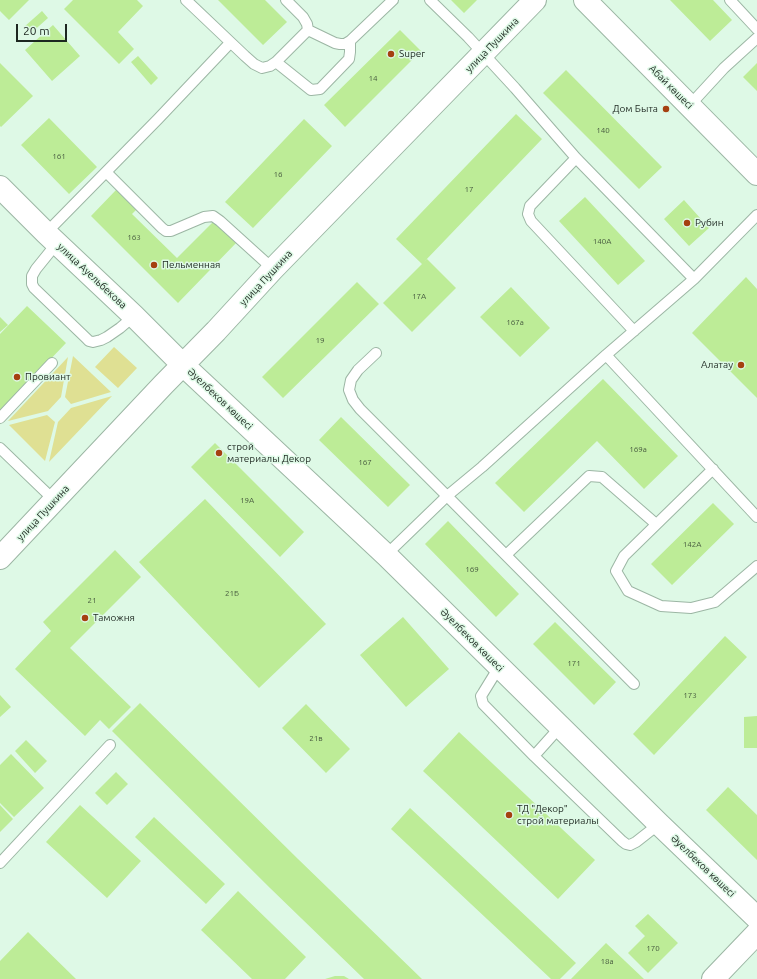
<!DOCTYPE html>
<html>
<head>
<meta charset="utf-8">
<style>
  body { margin:0 }
  #map { position:relative; width:757px; height:979px; overflow:hidden; background:#def9e6; font-family:Ubuntu,sans-serif }
  canvas { display:block }
  .scale { position:absolute; left:16px; top:24px; width:51px; height:18px; box-sizing:border-box; border:2px solid #1d2720; border-top:0; padding-left:5px; font-size:12px; line-height:14px; white-space:nowrap; color:#1d2720; -webkit-text-stroke:3px #def9e6; paint-order:stroke }
</style>
</head>
<body>
<div id="map">
<canvas width="757" height="979"></canvas>
<div class="scale">20 m</div>
</div>
<script>
const context = document.querySelector('canvas').getContext('2d');
context.lineJoin = 'round';
function fill(path, color) {
  context.fillStyle = color;
  context.fill(path, 'evenodd');
}
function toPath(rows) {
  const path = new Path2D();
  for (const r of rows) {
    path.moveTo(r[0], r[1]);
    for (let i = 2; i < r.length; i += 2) path.lineTo(r[i], r[i + 1]);
  }
  return path;
}
function stroke(path, color, width, dash) {
  context.strokeStyle = color;
  context.lineWidth = width;
  context.lineCap = dash ? 'butt' : 'round';
  context.setLineDash(dash || []);
  context.stroke(path);
}
function label(font, color, halo, rows, align = 'center') {
  context.font = font + ' Ubuntu,sans-serif';
  context.lineWidth = 3;
  context.setLineDash([]);
  context.textBaseline = 'middle';
  context.strokeStyle = halo;
  context.fillStyle = color;
  for (const [text, x, y, turn = 0] of rows) {
    context.save();
    context.translate(x, y);
    context.rotate((+turn || 0) * Math.PI / 180);
    context.textAlign = isNaN(turn) ? turn : align;
    if (halo) context.strokeText(text, 0, 0);
    context.fillText(text, 0, 0);
    context.restore();
  }
}
const green = toPath([
  [114,347,137,368,118,388,95,367],
  [73,356,111,392,71,404,65,397],
  [68,357,61,397,48,411,8,421],
  [112,396,49,462,58,422,71,408],
  [47,415,55,422,45,461,9,425]
]);
const building = toPath([
  [0,0,29,0,9,20,0,11],
  [73,0,137,0,143,6,118,32,134,49,119,64,64,9],
  [218,0,265,0,287,22,263,45],
  [451,0,477,0,464,13],
  [670,0,713,0,732,20,710,41],
  [42,11,48,18,30,34,24,27],
  [53,25,80,56,52,81,25,50],
  [400,30,421,51,345,127,324,105],
  [138,56,158,78,151,85,131,62],
  [0,63,33,96,1,127,0,126],
  [757,63,757,91,743,77],
  [566,70,662,167,639,189,543,93],
  [516,114,542,139,424,262,427,259,456,288,412,332,383,303,422,264,396,239],
  [49,118,97,167,69,194,21,145],
  [304,119,332,146,253,228,225,202],
  [116,190,136,210,132,214,177,258,215,220,237,242,178,303,91,216],
  [585,197,645,261,618,285,559,221],
  [684,200,709,228,689,246,664,219],
  [746,277,757,289,757,398,692,333],
  [357,282,379,304,283,398,262,377],
  [511,287,550,328,520,357,480,317],
  [27,306,66,343,0,412,0,334],
  [0,317,8,325,0,332],
  [603,379,678,456,644,489,597,441,524,512,495,483],
  [341,417,410,485,388,507,319,440],
  [215,443,304,532,280,557,191,467],
  [205,499,326,624,259,688,139,562],
  [713,503,734,524,672,585,651,564],
  [448,521,519,594,496,617,425,544],
  [115,550,141,577,70,648,131,707,109,729,100,720,85,736,15,669,51,631,43,622],
  [403,617,449,669,406,707,360,655],
  [555,622,616,682,594,705,533,644],
  [725,636,747,657,654,755,633,734],
  [0,695,11,707,0,717],
  [140,703,298,859,422,979,364,979,270,888,112,731],
  [306,704,350,749,326,773,282,728],
  [757,716,757,748,744,748,744,717],
  [459,732,595,860,558,899,423,771],
  [26,740,47,761,35,773,15,751],
  [11,754,44,788,14,817,0,803,0,765],
  [116,772,128,784,107,805,95,793],
  [728,787,757,815,757,860,706,810],
  [0,805,13,819,0,832],
  [80,805,141,861,107,898,46,842],
  [410,808,576,963,560,979,551,979,391,829],
  [154,817,225,884,206,904,135,837],
  [238,891,306,957,285,979,252,979,201,930],
  [648,914,678,943,648,973,628,953,645,936,635,926],
  [28,932,76,979,0,979,0,961],
  [606,943,644,979,571,979],
  [335,976,344,976,349,979,325,979]
]);
const service = toPath([
  [186,0,245,56,254,64,262,68,270,66,276,62,308,30,307,24,303,17,286,0],
  [430,0,468,37,515,88,576,158,694,279],
  [730,0,757,29],
  [308,30,335,43,340,44,345,44,350,41,393,0],
  [276,62,311,90,320,89,349,59,350,52,350,41],
  [690,105,724,68,757,38],
  [576,158,530,206,528,214,531,221,634,331],
  [106,172,162,228,166,231,171,231,204,217,213,216,220,221,273,269],
  [46,233,158,119,230,43],
  [57,243,36,269,32,276,32,284,34,288,86,338,89,341,93,342,101,340,107,337,120,328,134,316],
  [376,353,358,370,351,380,349,390,353,400,360,409,447,496,482,467,606,355,694,279,757,215],
  [606,355,757,517],
  [0,418,52,363],
  [0,448,55,501],
  [713,469,624,556,616,571,628,591,661,606,691,608,715,602,757,566],
  [386,555,447,496,634,684],
  [506,555,589,476,602,477,656,524],
  [499,667,483,693,481,696,483,704,534,756,622,841,626,844,630,845,636,842,659,824],
  [534,756,560,727],
  [0,863,110,745]
]);
const tertiary = toPath([
  [0,187,46,233,134,316,183,365,386,555,659,824,757,918],
  [0,558,163,385,216,331,273,269,535,0]
]);
const secondary = toPath([
  [585,0,757,174],
  [713,979,757,933]
]);
const markers = [
  [391,54,4,"#a54010"],
  [666,109,4,"#a54010"],
  [687,223,4,"#a54010"],
  [154,265,4,"#a54010"],
  [741,365,4,"#a54010"],
  [17,377,4,"#a54010"],
  [219,453,4,"#a54010"],
  [85,618,4,"#a54010"],
  [509,815,4,"#a54010"]
];
const numberNames = [
  ["14",373,78],
  ["140",603,130],
  ["161",59,156],
  ["16",278,174],
  ["17",469,189],
  ["163",134,237],
  ["140А",602,241],
  ["17А",419,296],
  ["167а",515,322],
  ["19",320,340],
  ["169а",638,449],
  ["167",365,462],
  ["19А",247,500],
  ["142А",692,544],
  ["169",472,569],
  ["21Б",232,593],
  ["21",92,600],
  ["171",574,663],
  ["173",690,695],
  ["21в",316,738],
  ["170",653,948],
  ["18а",607,961]
];
const streetNames = [
  ["улица Пушкина",492,45,-46],
  ["Абай көшесі",671,87,45],
  ["улица Ауельбекова",92,276,43],
  ["улица Пушкина",266,278,-47],
  ["Әуелбеков көшесі",220,399,43],
  ["улица Пушкина",43,513,-47],
  ["Әуелбеков көшесі",472,640,45],
  ["Әуелбеков көшесі",703,866,44]
];
const poiNames = [
  ["Super",399,54],
  ["Дом Быта",658,109,"right"],
  ["Рубин",695,223],
  ["Пельменная",162,265],
  ["Алатау",733,365,"right"],
  ["Провиант",25,377],
  ["строй",227,447],
  ["материалы Декор",227,459],
  ["Таможня",93,618],
  ["ТД \"Декор\"",517,809],
  ["строй материалы",517,821]
];
fill(green, '#dfe093');
fill(building, '#bdec97');
stroke(service, '#9cb6a4', 12);
stroke(tertiary, '#9cb6a4', 24);
stroke(secondary, '#9cb6a4', 24);
stroke(service, '#fff', 10);
stroke(tertiary, '#fff', 22);
stroke(secondary, '#fff', 22);
for (const [x, y, r, color] of markers) {
  const dot = new Path2D();
  dot.arc(x, y, r, 0, 2 * Math.PI);
  context.fillStyle = color;
  context.fill(dot);
  stroke(dot, '#def9e6', 1.5);
}
label('8px', '#45583e', null, numberNames);
label('10px', '#1d2720', '#def9e6', streetNames);
label('10px', '#1d2720', '#def9e6', poiNames, 'left');
</script>
</body>
</html>
